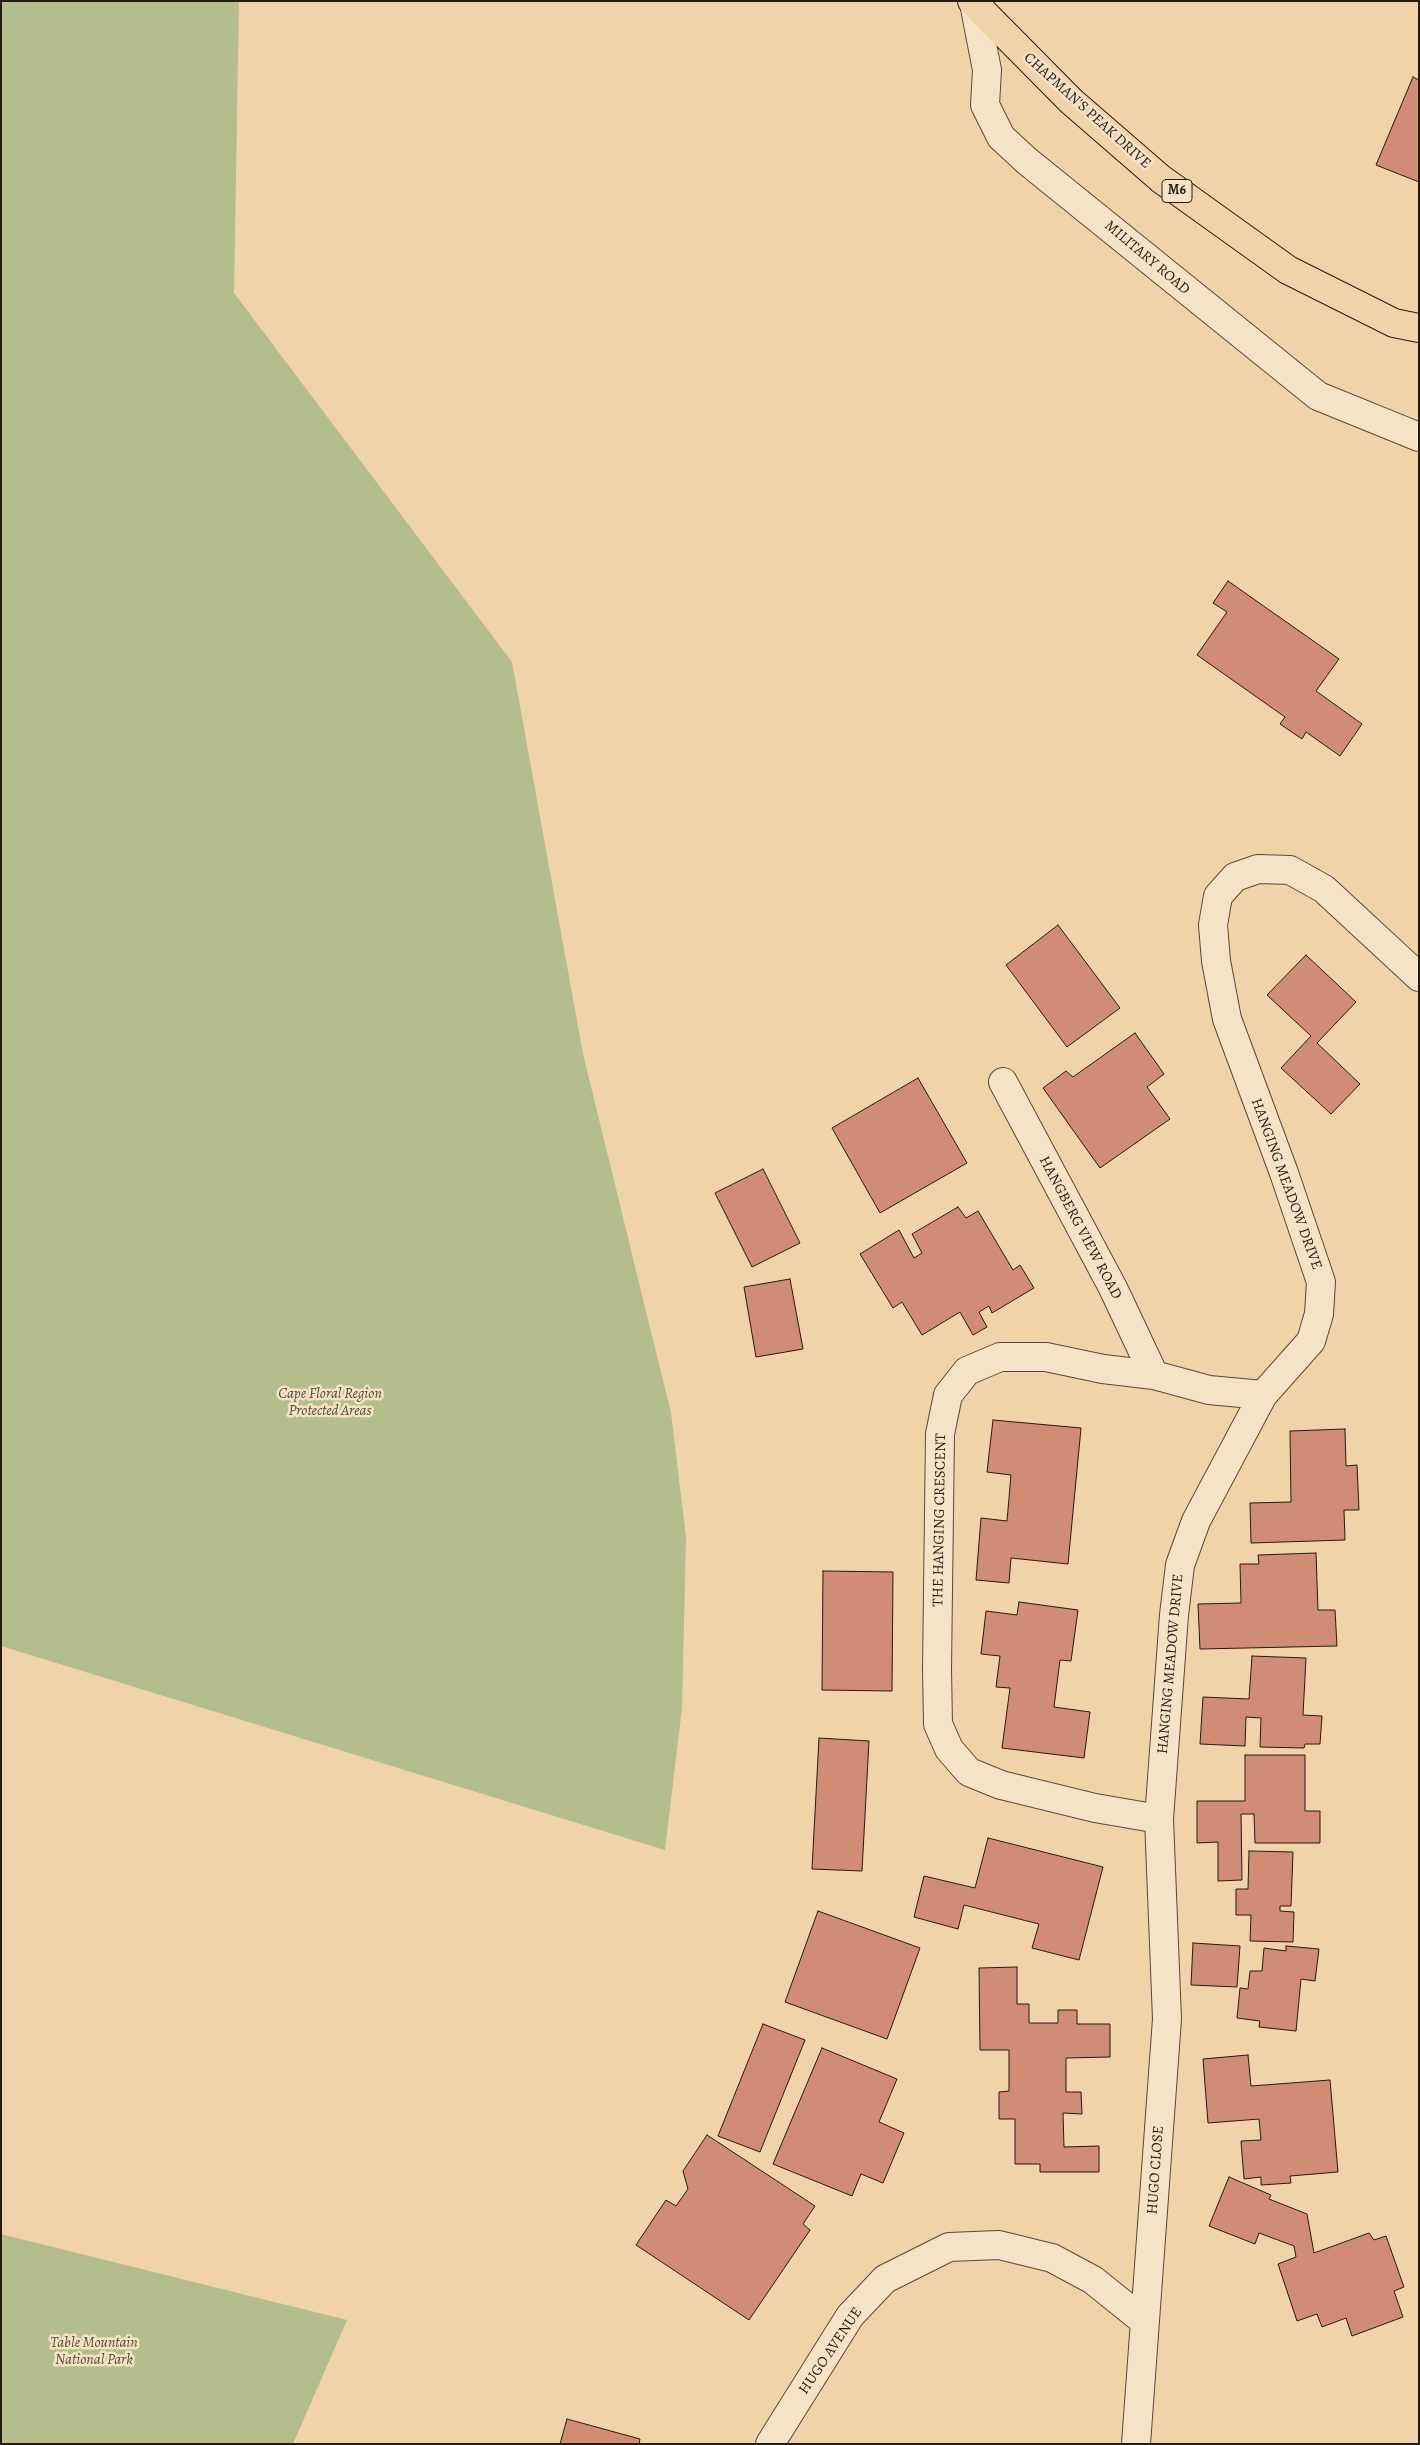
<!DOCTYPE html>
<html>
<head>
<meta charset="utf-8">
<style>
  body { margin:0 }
  #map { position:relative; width:1420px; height:2445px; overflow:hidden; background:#f1d3a9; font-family:Alegreya,serif }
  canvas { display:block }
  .frame { position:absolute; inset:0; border:2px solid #261a12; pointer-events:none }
</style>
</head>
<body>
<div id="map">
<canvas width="1420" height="2445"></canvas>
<div class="frame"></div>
</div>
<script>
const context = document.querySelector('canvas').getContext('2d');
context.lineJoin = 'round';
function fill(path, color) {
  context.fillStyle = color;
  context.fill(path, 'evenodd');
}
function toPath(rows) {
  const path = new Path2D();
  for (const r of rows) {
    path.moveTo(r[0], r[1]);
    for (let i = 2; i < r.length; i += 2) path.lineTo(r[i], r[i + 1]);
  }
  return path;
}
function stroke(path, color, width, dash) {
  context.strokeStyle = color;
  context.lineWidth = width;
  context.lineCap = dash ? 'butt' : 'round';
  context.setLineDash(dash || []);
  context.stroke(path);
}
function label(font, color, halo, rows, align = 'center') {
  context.font = font + ' Alegreya,serif';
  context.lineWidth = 5;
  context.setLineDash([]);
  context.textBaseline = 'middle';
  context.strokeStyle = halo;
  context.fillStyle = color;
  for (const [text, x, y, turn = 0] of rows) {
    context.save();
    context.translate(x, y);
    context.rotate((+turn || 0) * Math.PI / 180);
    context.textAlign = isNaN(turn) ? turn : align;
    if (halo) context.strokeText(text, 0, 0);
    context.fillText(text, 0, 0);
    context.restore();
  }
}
const green = toPath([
  [1,1,239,1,234,293,512,662,583,1054,671,1413,686,1537,682,1708,665,1850,1,1646],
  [1,2234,347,2320,293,2444,1,2444]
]);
const building = toPath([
  [1413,77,1419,80,1419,182,1376,165,1413,77],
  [1228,581,1339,659,1316,691,1362,724,1340,756,1306,732,1302,739,1280,724,1285,717,1197,655,1227,612,1213,603,1228,581],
  [1058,925,1120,1008,1067,1047,1006,965,1058,925],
  [1306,955,1356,1002,1317,1043,1360,1084,1331,1114,1281,1068,1311,1036,1267,995,1306,955],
  [1135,1033,1164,1074,1147,1087,1170,1119,1100,1168,1043,1088,1066,1071,1073,1077,1135,1033],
  [918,1078,967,1163,880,1213,832,1128,918,1078],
  [763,1169,800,1243,752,1267,715,1193,763,1169],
  [958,1207,966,1218,978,1211,1013,1270,1020,1265,1034,1288,992,1313,989,1306,979,1312,987,1327,973,1335,960,1312,922,1335,902,1302,893,1308,860,1254,899,1230,914,1258,922,1253,912,1234,958,1207],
  [790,1279,803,1349,756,1357,744,1287,790,1279],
  [993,1420,1081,1428,1068,1564,1011,1558,1009,1583,976,1580,981,1518,1007,1521,1011,1475,987,1472,993,1420],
  [1345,1429,1346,1466,1357,1465,1359,1510,1344,1510,1345,1540,1251,1543,1250,1503,1291,1502,1290,1431,1345,1429],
  [1316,1553,1318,1610,1335,1610,1337,1646,1200,1649,1198,1604,1241,1603,1240,1564,1259,1564,1258,1555,1316,1553],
  [823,1571,893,1572,892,1691,822,1690,823,1571],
  [1019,1602,1078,1610,1071,1661,1060,1660,1054,1707,1090,1712,1084,1758,1002,1748,1010,1688,996,1687,1000,1656,981,1654,986,1611,1017,1615,1019,1602],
  [1252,1656,1306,1658,1303,1715,1322,1716,1320,1744,1305,1744,1304,1748,1260,1747,1261,1718,1246,1717,1245,1746,1200,1744,1203,1697,1249,1699,1252,1656],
  [819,1738,869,1741,862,1871,812,1869,819,1738],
  [1245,1755,1305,1755,1305,1811,1320,1811,1320,1843,1255,1843,1254,1814,1241,1814,1242,1880,1218,1881,1218,1842,1197,1843,1197,1801,1245,1801,1245,1755],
  [988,1838,1103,1867,1079,1960,1032,1948,1039,1924,964,1905,958,1929,914,1917,924,1876,975,1888,988,1838],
  [1249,1851,1293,1852,1291,1906,1280,1906,1280,1911,1294,1912,1293,1942,1250,1941,1251,1915,1236,1915,1236,1889,1248,1889,1249,1851],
  [818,1911,920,1948,887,2039,785,2002,818,1911],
  [1193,1943,1240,1946,1237,1987,1191,1985,1193,1943],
  [1286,1946,1319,1949,1315,1981,1301,1979,1296,2031,1259,2027,1260,2021,1237,2018,1240,1988,1248,1989,1250,1971,1262,1971,1264,1948,1286,1951,1286,1946],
  [1017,1967,1017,2004,1029,2004,1029,2023,1058,2023,1058,2010,1077,2010,1077,2024,1110,2024,1110,2057,1066,2058,1066,2092,1081,2092,1082,2114,1063,2113,1064,2147,1099,2146,1099,2172,1040,2172,1040,2164,1015,2164,1015,2119,999,2119,999,2092,1009,2091,1009,2050,980,2050,979,1968,1017,1967],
  [763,2024,805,2040,760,2152,718,2136,763,2024],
  [822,2048,897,2079,879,2122,904,2133,883,2183,861,2174,852,2196,773,2164,822,2048],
  [1248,2055,1251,2086,1330,2080,1338,2172,1290,2176,1291,2183,1261,2185,1261,2177,1244,2179,1241,2141,1261,2140,1259,2119,1208,2123,1203,2059,1248,2055],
  [707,2135,815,2206,803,2224,810,2230,749,2320,636,2245,666,2200,676,2206,688,2189,683,2171,707,2135],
  [1229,2177,1271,2195,1269,2199,1307,2214,1314,2253,1369,2233,1374,2240,1386,2236,1404,2287,1394,2291,1403,2317,1352,2336,1346,2318,1322,2327,1317,2314,1297,2321,1278,2264,1296,2257,1294,2246,1259,2233,1255,2244,1209,2226,1229,2177],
  [567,2419,640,2439,639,2444,560,2444,567,2419]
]);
const minor = toPath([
  [974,3,987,70,985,105,1001,137,1027,161,1318,396,1419,437],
  [1003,1082,1113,1288,1154,1375],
  [1159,1819,1095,1808,1001,1785,969,1772,949,1749,938,1724,937,1669,940,1434,948,1395,967,1371,1000,1357,1046,1357,1103,1369,1154,1375,1209,1390,1263,1395],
  [770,2444,850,2316,885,2279,949,2247,999,2245,1052,2258,1093,2280,1144,2321],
  [1136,2444,1167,2019,1159,1819,1174,1615,1180,1565,1196,1521,1263,1395,1311,1341,1319,1314,1321,1282,1284,1173,1227,1019,1216,961,1213,925,1218,896,1235,877,1258,869,1290,870,1324,889,1419,977]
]);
const major = toPath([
  [972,1,1071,101,1161,179,1288,270,1394,323,1419,328]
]);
const shields = [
  [1177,191,30]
];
const shieldNames = [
  ["M6",1177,191]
];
const streetNames = [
  ["CHAPMAN'S PEAK DRIVE",1087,111,42],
  ["MILITARY ROAD",1147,258,40],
  ["HANGING MEADOW DRIVE",1286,1184,70],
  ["HANGBERG VIEW ROAD",1080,1228,62],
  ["THE HANGING CRESCENT",940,1520,-89],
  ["HANGING MEADOW DRIVE",1171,1664,-85],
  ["HUGO CLOSE",1156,2170,-86],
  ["HUGO AVENUE",831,2351,-56]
];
const parkNames = [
  ["Cape Floral Region",330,1394],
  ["Protected Areas",330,1411],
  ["Table Mountain",94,2343],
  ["National Park",94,2360]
];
fill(green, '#b4be8c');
fill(building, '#d08c74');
stroke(building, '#261a12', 1);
stroke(minor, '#594838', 30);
stroke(major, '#261a12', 30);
stroke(minor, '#f6e2c7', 28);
stroke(major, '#f1d3a9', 28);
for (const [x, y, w] of shields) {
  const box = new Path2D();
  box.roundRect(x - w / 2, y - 11.5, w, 23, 4);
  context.fillStyle = '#f6e2c7';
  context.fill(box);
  stroke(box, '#261a12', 1);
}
label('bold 14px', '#261a12', null, shieldNames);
label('15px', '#261a12', '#f6e2c7', streetNames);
label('italic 15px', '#514b37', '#f6e2c7', parkNames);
</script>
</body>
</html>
